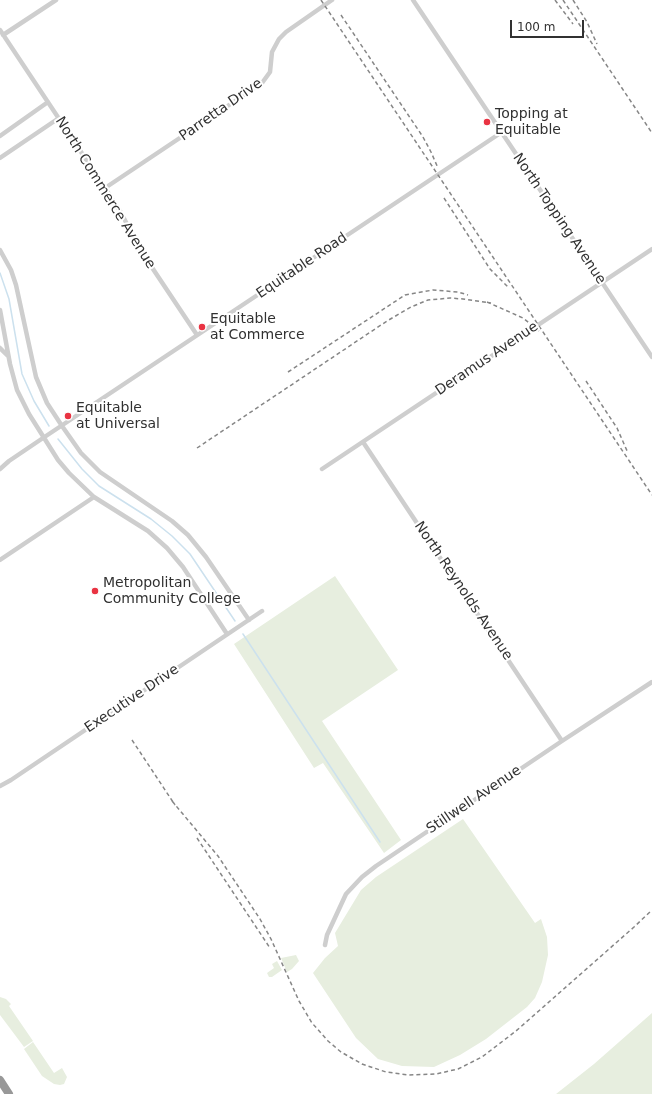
<!DOCTYPE html>
<html>
<head>
<meta charset="utf-8">
<style>
  body { margin:0 }
  #map { position:relative; width:652px; height:1094px; overflow:hidden; background:#fff; font-family:"DejaVu Sans",sans-serif }
  canvas { display:block }
  .scale { position:absolute; left:510px; top:20px; width:74px; height:18px; box-sizing:border-box; border:2px solid #313131; border-top:0; padding-left:5px; font-size:12px; line-height:14px; white-space:nowrap; color:#313131; -webkit-text-stroke:3px #fff; paint-order:stroke }
</style>
</head>
<body>
<div id="map">
<canvas width="652" height="1094"></canvas>
<div class="scale">100 m</div>
</div>
<script>
const context = document.querySelector('canvas').getContext('2d');
context.lineJoin = 'round';
function fill(path, color) {
  context.fillStyle = color;
  context.fill(path, 'evenodd');
}
function toPath(rows) {
  const path = new Path2D();
  for (const r of rows) {
    path.moveTo(r[0], r[1]);
    for (let i = 2; i < r.length; i += 2) path.lineTo(r[i], r[i + 1]);
  }
  return path;
}
function stroke(path, color, width, dash) {
  context.strokeStyle = color;
  context.lineWidth = width;
  context.lineCap = dash ? 'butt' : 'round';
  context.setLineDash(dash || []);
  context.stroke(path);
}
function label(font, color, halo, rows, align = 'center') {
  context.font = font + ' "DejaVu Sans",sans-serif';
  context.lineWidth = 4;
  context.setLineDash([]);
  context.textBaseline = 'middle';
  context.strokeStyle = halo;
  context.fillStyle = color;
  for (const [text, x, y, turn = 0] of rows) {
    context.save();
    context.translate(x, y);
    context.rotate((+turn || 0) * Math.PI / 180);
    context.textAlign = isNaN(turn) ? turn : align;
    if (halo) context.strokeText(text, 0, 0);
    context.fillText(text, 0, 0);
    context.restore();
  }
}
const green = toPath([
  [335,576,398,670,322,721,401,840,384,853,323,763,314,768,234,644],
  [463,819,535,923,541,919,547,937,548,955,542,982,535,998,527,1007,486,1039,460,1055,434,1067,402,1066,378,1059,356,1038,313,973,325,958,338,946,335,933,361,890,376,877],
  [296,955,299,961,292,969,287,972,281,958],
  [277,961,282,970,272,977,269,977,267,973,274,968,272,964],
  [0,997,6,999,11,1004,9,1006,33,1041,24,1047,0,1015],
  [652,1013,652,1094,556,1094,594,1064],
  [33,1042,54,1073,62,1068,67,1077,64,1084,60,1085,54,1084,42,1076,24,1049]
]);
const stream = toPath([
  [0,273,9,299,22,374,34,401,49,426],
  [58,439,82,469,99,486,151,519,172,536,190,554,235,621],
  [243,634,380,842]
]);
const street = toPath([
  [413,0,652,357],
  [0,30,105,188,120,211,143,254,197,335],
  [3,35,56,0],
  [0,136,48,102],
  [0,158,59,118],
  [105,188,262,83,270,72,272,52,279,39,286,32,332,0],
  [0,250,11,270,16,285,36,377,47,403,62,426,81,453,100,472,172,521,188,535,206,557,249,620],
  [0,310,10,364,17,390,29,414,58,460,69,473,94,497,148,531,167,548,183,567,227,634],
  [0,348,8,356],
  [363,442,562,741],
  [0,469,9,461,43,438,502,132],
  [322,469,652,249],
  [0,560,94,497],
  [0,786,11,780,262,611],
  [325,945,327,935,346,894,362,877,376,866,562,741,652,682]
]);
const highway = toPath([
  [0,1080,9,1094]
]);
const rail = toPath([
  [321,0,652,495],
  [555,0,573,24],
  [563,0,652,133],
  [573,0,587,22,597,44],
  [341,15,423,137,431,152,438,168],
  [444,198,490,269,509,288],
  [487,302,523,318,539,331],
  [288,372,405,295,433,290,458,292,468,295],
  [586,381,617,428,628,453],
  [197,448,387,321,411,307,428,300,450,298,463,299,491,303],
  [132,740,175,805],
  [172,801,218,856,260,919,271,939,299,1001,312,1023,328,1041,341,1052,362,1064,386,1072,409,1075,436,1074,458,1069,482,1057,516,1031,634,927,652,910],
  [197,838,270,948]
]);
const markers = [
  [487,122,4,"#e93342"],
  [202,327,4,"#e93342"],
  [68,416,4,"#e93342"],
  [95,591,4,"#e93342"]
];
const streetNames = [
  ["Parretta Drive",221,110,-35],
  ["North Commerce Avenue",105,193,58],
  ["North Topping Avenue",559,219,56],
  ["Equitable Road",302,266,-34],
  ["Deramus Avenue",487,359,-34],
  ["North Reynolds Avenue",463,591,56],
  ["Executive Drive",132,699,-34],
  ["Stillwell Avenue",474,800,-34]
];
const poiNames = [
  ["Topping at",495,114],
  ["Equitable",495,130],
  ["Equitable",210,319],
  ["at Commerce",210,335],
  ["Equitable",76,408],
  ["at Universal",76,424],
  ["Metropolitan",103,583],
  ["Community College",103,599]
];
fill(green, '#e7eedf');
stroke(stream, '#cce1ee', 1.5);
stroke(street, '#cecece', 4.5);
stroke(highway, '#989898', 8);
stroke(rail, '#868686', 1.5, [4, 3]);
for (const [x, y, r, color] of markers) {
  const dot = new Path2D();
  dot.arc(x, y, r, 0, 2 * Math.PI);
  context.fillStyle = color;
  context.fill(dot);
  stroke(dot, '#fff', 1.5);
}
label('14px', '#313131', '#fff', streetNames);
label('14px', '#313131', '#fff', poiNames, 'left');
</script>
</body>
</html>
